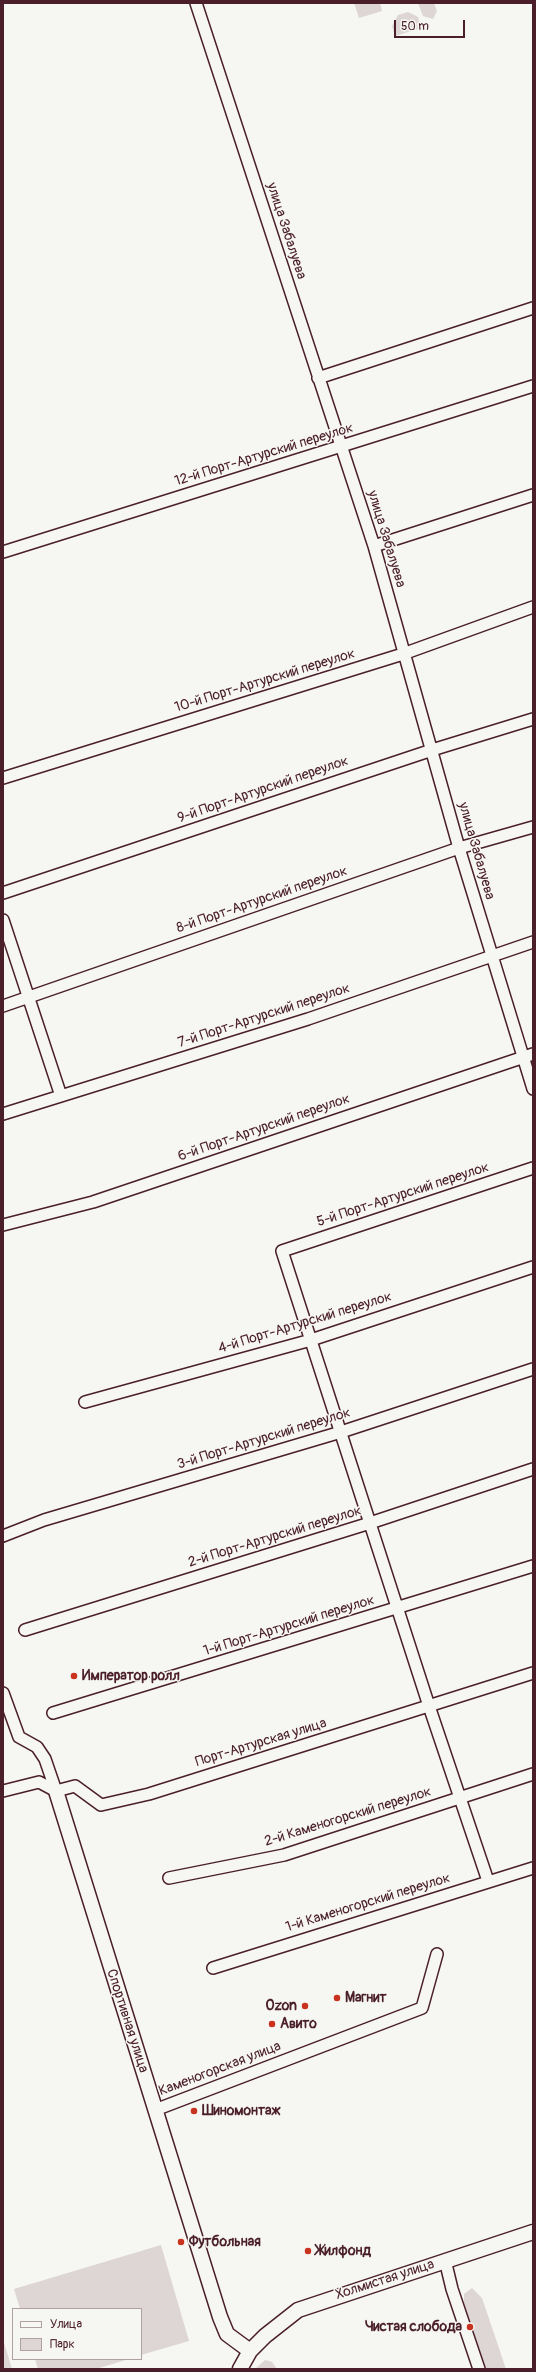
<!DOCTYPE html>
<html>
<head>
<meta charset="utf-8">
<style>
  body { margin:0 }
  #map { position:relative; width:536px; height:2372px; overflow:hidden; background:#f6f6f2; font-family:Pangolin,sans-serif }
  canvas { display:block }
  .frame { position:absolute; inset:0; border:4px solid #4a1f2b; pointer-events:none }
  .legend { position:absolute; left:12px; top:2308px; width:130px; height:52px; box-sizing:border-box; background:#f6f6f2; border:1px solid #b1a0a2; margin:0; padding:5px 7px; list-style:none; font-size:12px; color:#4a1f2b }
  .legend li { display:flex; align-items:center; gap:8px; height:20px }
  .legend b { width:20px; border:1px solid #b1a0a2 }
  .scale { position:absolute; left:394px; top:20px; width:71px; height:18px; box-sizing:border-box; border:2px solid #4a1f2b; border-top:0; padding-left:5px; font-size:12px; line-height:14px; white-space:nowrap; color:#4a1f2b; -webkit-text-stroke:3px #f6f6f2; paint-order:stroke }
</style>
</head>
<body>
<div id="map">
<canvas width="536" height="2372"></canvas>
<div class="frame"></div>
<ul class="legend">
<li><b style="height:5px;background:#f6f6f2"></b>Улица</li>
<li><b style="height:11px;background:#ddd6d5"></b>Парк</li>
</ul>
<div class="scale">50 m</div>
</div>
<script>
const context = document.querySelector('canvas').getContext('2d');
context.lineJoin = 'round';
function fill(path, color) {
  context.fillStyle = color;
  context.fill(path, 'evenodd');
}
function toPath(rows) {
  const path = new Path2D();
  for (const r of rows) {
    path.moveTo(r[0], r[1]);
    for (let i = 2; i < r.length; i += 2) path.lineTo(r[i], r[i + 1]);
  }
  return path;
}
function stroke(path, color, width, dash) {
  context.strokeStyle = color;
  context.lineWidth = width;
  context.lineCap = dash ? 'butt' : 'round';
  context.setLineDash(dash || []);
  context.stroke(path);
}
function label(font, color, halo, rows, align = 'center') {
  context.font = font + ' Pangolin,sans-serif';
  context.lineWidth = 3;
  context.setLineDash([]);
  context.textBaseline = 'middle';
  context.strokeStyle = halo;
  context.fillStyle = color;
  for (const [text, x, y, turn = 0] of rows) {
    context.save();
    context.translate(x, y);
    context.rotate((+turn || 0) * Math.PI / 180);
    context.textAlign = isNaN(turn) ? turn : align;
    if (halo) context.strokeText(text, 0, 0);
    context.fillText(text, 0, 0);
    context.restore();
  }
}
const green = toPath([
  [354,3,380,3,382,11,359,18],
  [418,3,434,3,437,11,433,19,423,16],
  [408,12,418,17,421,28,395,36,392,26,398,15],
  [161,2245,189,2341,141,2355,141,2309,20,2309,14,2289],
  [472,2288,482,2298,506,2369,486,2369,464,2303,464,2294],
  [3,2339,12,2369,3,2369],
  [35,2359,129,2359,96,2369,38,2369],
  [265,2360,272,2362,277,2369,255,2369]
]);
const minor = toPath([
  [196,3,374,546,459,848,533,1089],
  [318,378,533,308],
  [374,546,533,495],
  [3,552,533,386],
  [3,778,403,654,533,607],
  [3,893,432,750,533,719],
  [3,920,61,1096],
  [3,1006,459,848,533,827],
  [3,1114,308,1019,533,942],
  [3,1225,93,1202,533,1054],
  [85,1402,311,1340,533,1267],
  [3,1536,44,1520,341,1432,533,1369],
  [25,1630,370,1523,533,1469],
  [3,1693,19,1737,37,1747,45,1759,56,1791],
  [53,1713,533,1566],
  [3,1791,39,1782,56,1791],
  [56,1791,75,1786,101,1805,149,1794,533,1673],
  [169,1878,284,1855,533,1774],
  [488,1881,429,1706,282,1251,533,1168],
  [213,1968,533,1868],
  [155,2110,422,2008,437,1954],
  [445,2260,452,2289,479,2369]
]);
const tertiary = toPath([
  [56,1791,220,2317,227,2334,250,2351],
  [240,2369,250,2351,265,2336,298,2310,533,2232]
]);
const markers = [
  [74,1676,4,"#c8321e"],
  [337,1998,4,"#c8321e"],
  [305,2006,4,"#c8321e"],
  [272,2024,4,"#c8321e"],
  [194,2111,4,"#c8321e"],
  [181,2242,4,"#c8321e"],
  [308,2251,4,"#c8321e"],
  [470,2327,4,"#c8321e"]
];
const streetNames = [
  ["улица Забалуева",286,231,72],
  ["12-й Порт-Артурский переулок",264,455,-17],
  ["улица Забалуева",386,539,73],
  ["10-й Порт-Артурский переулок",265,681,-17],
  ["9-й Порт-Артурский переулок",263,790,-19],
  ["улица Забалуева",476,851,74],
  ["8-й Порт-Артурский переулок",262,900,-19],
  ["7-й Порт-Артурский переулок",264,1016,-18],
  ["6-й Порт-Артурский переулок",264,1128,-19],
  ["5-й Порт-Артурский переулок",403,1195,-18],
  ["4-й Порт-Артурский переулок",305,1323,-17],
  ["3-й Порт-Артурский переулок",264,1439,-17],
  ["2-й Порт-Артурский переулок",275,1537,-17],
  ["1-й Порт-Артурский переулок",289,1626,-17],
  ["Порт-Артурская улица",261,1743,-17],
  ["2-й Каменогорский переулок",348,1817,-17],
  ["1-й Каменогорский переулок",368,1903,-17],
  ["Спортивная улица",127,2021,72],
  ["Каменогорская улица",220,2069,-21],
  ["Холмистая улица",385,2280,-18]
];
const poiNames = [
  ["Император ролл",82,1676],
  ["Магнит",345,1998],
  ["Ozon",297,2006,"right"],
  ["Авито",280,2024],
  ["Шиномонтаж",202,2111],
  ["Футбольная",189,2242],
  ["Жилфонд",316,2251],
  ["Чистая слобода",462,2327,"right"]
];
fill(green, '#ddd6d5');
stroke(minor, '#4a1f2b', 14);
stroke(tertiary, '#4a1f2b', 17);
stroke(minor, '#f6f6f2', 11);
stroke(tertiary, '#f6f6f2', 14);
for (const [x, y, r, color] of markers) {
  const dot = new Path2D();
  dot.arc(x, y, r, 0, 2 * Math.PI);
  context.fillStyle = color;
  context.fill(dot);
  stroke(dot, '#f6f6f2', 1.5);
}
label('14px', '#4a1f2b', '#f6f6f2', streetNames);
label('bold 14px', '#4a1f2b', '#f6f6f2', poiNames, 'left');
</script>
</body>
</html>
